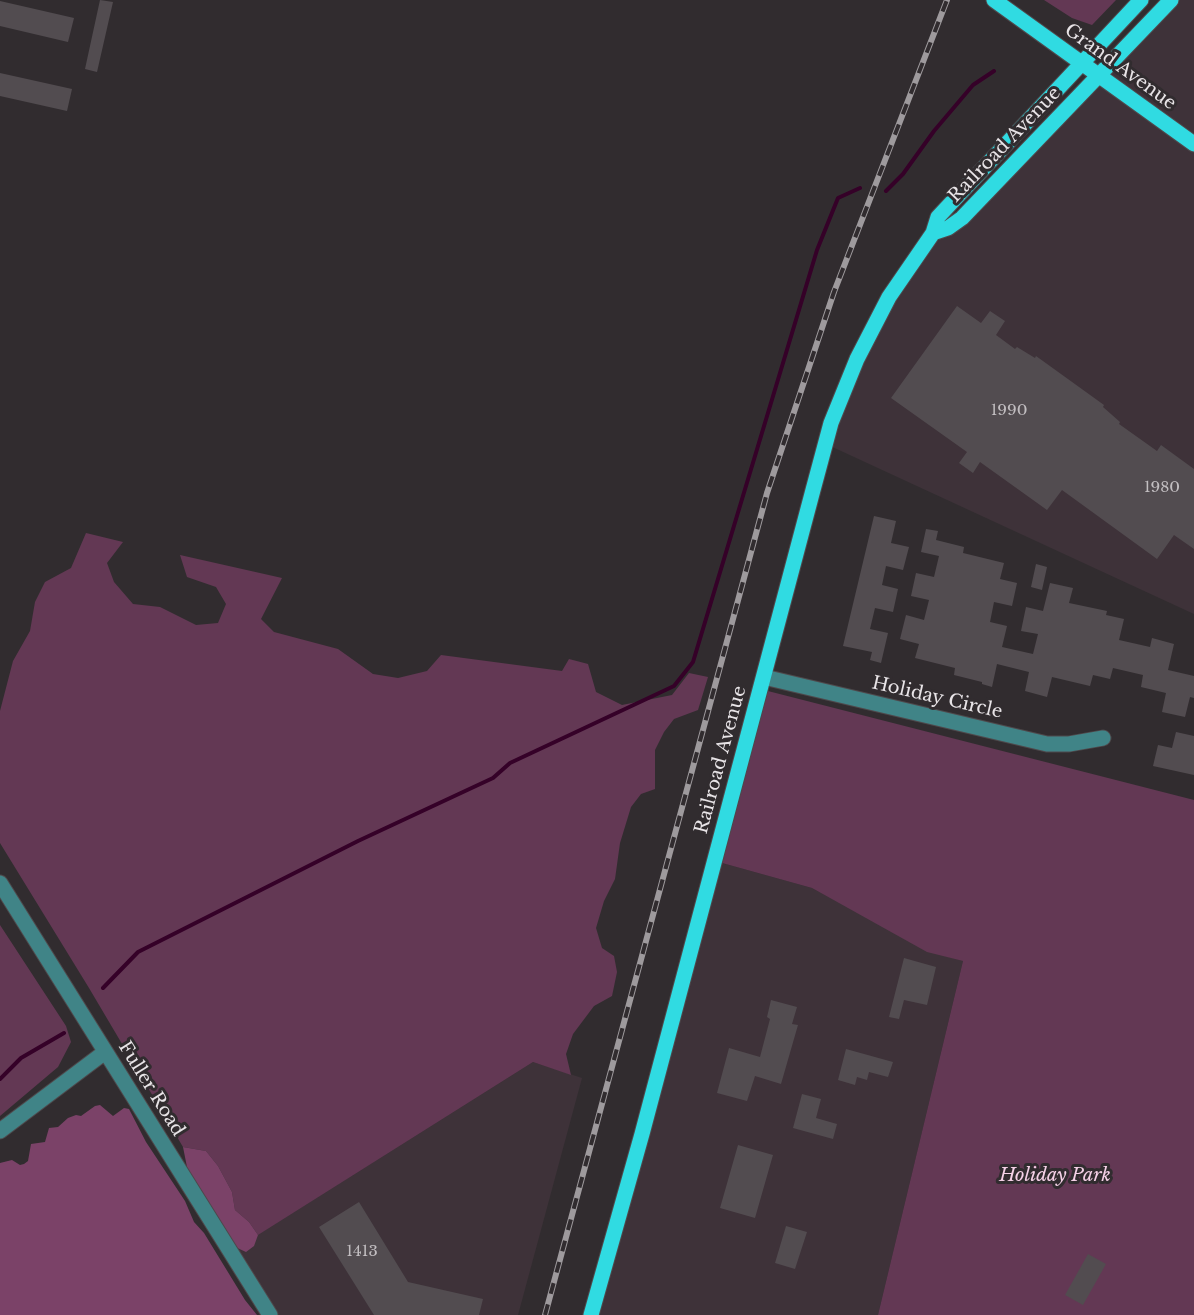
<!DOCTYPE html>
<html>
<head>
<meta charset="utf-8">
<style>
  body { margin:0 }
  canvas { display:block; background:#312c2f }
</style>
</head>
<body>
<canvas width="1194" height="1315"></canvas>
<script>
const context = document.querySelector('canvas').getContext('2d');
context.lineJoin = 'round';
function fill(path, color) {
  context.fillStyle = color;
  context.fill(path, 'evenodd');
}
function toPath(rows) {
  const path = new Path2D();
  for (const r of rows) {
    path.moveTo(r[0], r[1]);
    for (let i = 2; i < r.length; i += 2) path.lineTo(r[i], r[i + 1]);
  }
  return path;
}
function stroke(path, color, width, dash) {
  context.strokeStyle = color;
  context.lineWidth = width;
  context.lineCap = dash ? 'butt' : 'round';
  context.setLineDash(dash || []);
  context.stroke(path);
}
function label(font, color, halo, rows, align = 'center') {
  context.font = font + ' "Libre Baskerville",serif';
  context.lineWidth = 6;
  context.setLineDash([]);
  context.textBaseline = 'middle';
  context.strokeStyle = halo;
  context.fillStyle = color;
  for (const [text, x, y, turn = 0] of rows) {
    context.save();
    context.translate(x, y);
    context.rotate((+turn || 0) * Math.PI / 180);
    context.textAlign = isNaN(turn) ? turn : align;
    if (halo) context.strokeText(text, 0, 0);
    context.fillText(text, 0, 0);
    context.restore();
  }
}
const built = toPath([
  [1171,0,1194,0,1194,614,826,444,857,359,933,233,948,228],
  [715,861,812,888,927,951,963,961,878,1315,592,1315],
  [533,1062,582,1078,518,1315,279,1315,237,1248]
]);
const green = toPath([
  [1044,0,1116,0,1092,25,1072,18],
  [86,533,123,542,107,563,114,582,133,604,160,607,196,625,218,623,226,604,216,587,187,577,180,555,282,578,261,619,274,632,338,649,373,674,398,678,427,671,441,655,562,671,569,659,588,664,596,692,622,705,672,695,689,673,708,677,698,710,674,719,664,732,655,750,655,789,641,794,631,807,620,843,615,879,604,901,596,928,602,948,614,956,617,972,612,996,594,1006,573,1034,566,1054,571,1075,533,1062,258,1235,249,1222,235,1210,232,1192,218,1166,206,1151,183,1147,89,988,0,843,0,711,13,661,30,631,35,602,45,582,71,568],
  [760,689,1194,800,1194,1315,878,1315,963,961,927,952,812,888,715,861],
  [0,925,66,1026,71,1042,58,1067,0,1116]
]);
const forest = toPath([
  [100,1105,113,1116,124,1108,129,1109,146,1142,185,1201,194,1222,204,1233,245,1300,257,1315,0,1315,0,1163,12,1160,20,1165,24,1164,28,1161,31,1144,45,1142,49,1128,58,1127,68,1118,76,1115,81,1116,95,1106],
  [183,1147,206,1151,218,1166,232,1192,235,1210,249,1222,258,1235,254,1246,246,1252,233,1246,188,1172]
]);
const stream = toPath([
  [886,191,903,174,934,131,973,85,994,71],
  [103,988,138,952,358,841,493,778,510,763,674,686,693,662,817,250,838,198,860,188],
  [0,1079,21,1058,64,1033]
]);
const building = toPath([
  [100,0,113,2,97,72,85,69],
  [0,1,74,18,68,42,0,26],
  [0,73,72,89,67,111,0,96],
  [957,306,981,323,990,311,1005,321,996,335,1015,349,1017,347,1035,358,1036,356,1104,405,1103,407,1120,422,1119,424,1157,451,1161,445,1194,469,1194,549,1174,535,1157,559,1062,490,1047,510,980,462,973,473,959,463,967,452,891,398],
  [874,516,896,521,891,543,909,547,903,570,886,566,882,585,898,589,893,612,875,608,870,629,888,633,881,663,870,660,872,652,843,646],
  [926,529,938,531,936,540,964,547,963,553,1004,563,1000,579,1017,583,1012,606,994,602,990,622,1007,626,1002,647,1033,654,1038,634,1021,631,1026,607,1043,611,1050,583,1073,588,1069,603,1107,611,1106,615,1124,619,1119,640,1150,647,1152,638,1174,644,1168,670,1194,676,1194,698,1190,697,1185,717,1162,712,1166,693,1141,687,1143,675,1113,668,1110,679,1093,675,1090,686,1052,677,1047,697,1025,691,1029,672,997,664,992,687,982,684,982,682,954,675,955,668,915,658,919,644,900,639,906,615,924,620,929,600,911,596,916,573,934,577,939,556,921,552],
  [1036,564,1047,567,1042,590,1031,587],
  [1176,732,1194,736,1194,775,1153,766,1158,745,1172,748],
  [904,958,936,967,927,1005,904,1000,899,1019,889,1017],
  [771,1000,797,1007,792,1024,798,1025,781,1084,755,1076,747,1101,717,1093,729,1048,760,1057,770,1019,767,1017],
  [846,1049,893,1062,888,1077,869,1072,867,1080,857,1077,855,1085,838,1080],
  [802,1094,821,1099,816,1118,837,1124,833,1139,793,1128],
  [738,1145,773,1155,755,1218,720,1208],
  [359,1202,408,1282,483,1299,479,1315,374,1315,319,1227],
  [786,1226,807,1232,795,1269,775,1263],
  [1088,1254,1106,1264,1083,1305,1065,1295]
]);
const minor = toPath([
  [764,677,1047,744,1069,744,1103,738],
  [0,883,270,1315],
  [0,1131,105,1052]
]);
const major = toPath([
  [994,0,1194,144],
  [933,233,948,228,962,218,1171,0],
  [591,1315,642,1134,813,490,831,423,857,359,889,297,933,233,938,217,1141,0]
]);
const rail = toPath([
  [545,1315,767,493,834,292,947,0]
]);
const numberNames = [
  ["1990",1009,411],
  ["1980",1162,488],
  ["1413",362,1252]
];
const streetNames = [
  ["Grand Avenue",1120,67,36],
  ["Railroad Avenue",1005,145,-46],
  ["Holiday Circle",937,698,13],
  ["Railroad Avenue",721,760,-75],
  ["Fuller Road",151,1089,58]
];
const parkNames = [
  ["Holiday Park",1055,1176]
];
fill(built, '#3e3239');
fill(green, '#633854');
fill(forest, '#7b4268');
stroke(stream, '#350128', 4);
fill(building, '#524c50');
stroke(minor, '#4e494c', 17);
stroke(major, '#4e494c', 17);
stroke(minor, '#408487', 15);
stroke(major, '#30dbe2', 15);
stroke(rail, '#9e9a9d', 6);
stroke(rail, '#312c2f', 4, [11]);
label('15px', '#c2bec1', null, numberNames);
label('18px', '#e8e4e7', '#312c2f', streetNames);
label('italic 18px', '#f5d1e7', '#312c2f', parkNames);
</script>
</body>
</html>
